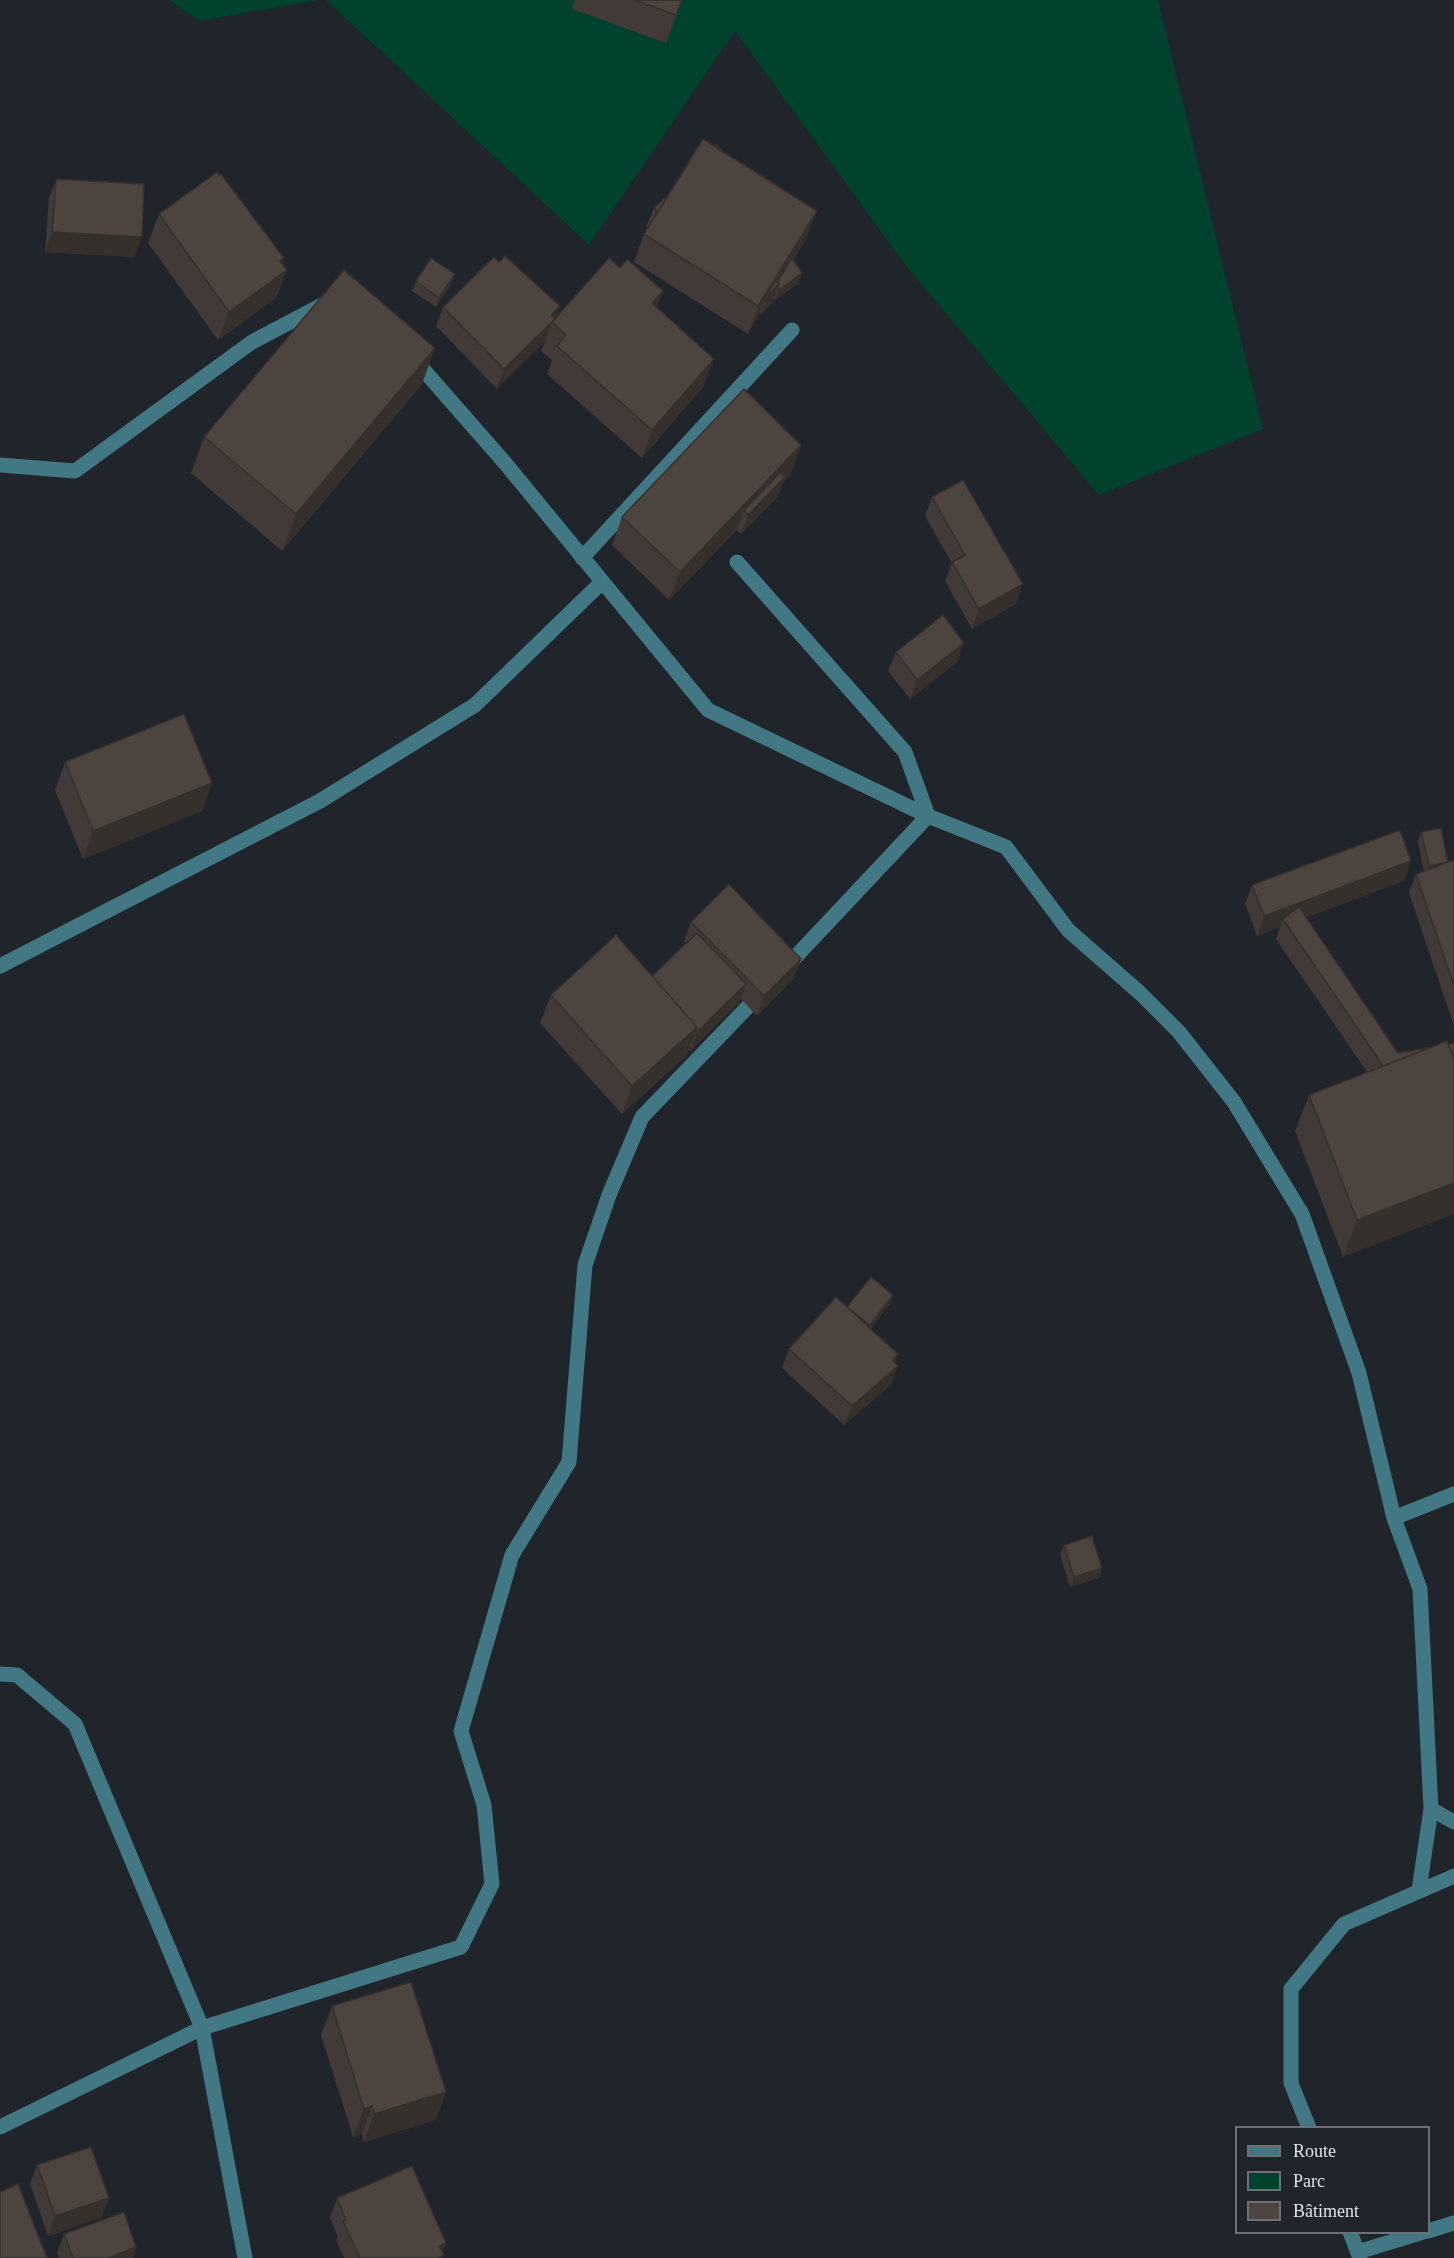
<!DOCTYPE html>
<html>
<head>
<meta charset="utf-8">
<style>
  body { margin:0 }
  #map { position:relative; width:1454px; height:2258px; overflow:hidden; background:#20242b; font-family:Georgia,serif }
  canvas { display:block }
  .legend { position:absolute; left:1235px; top:2126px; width:195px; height:108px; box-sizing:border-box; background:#20242b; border:2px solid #6d7077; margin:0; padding:8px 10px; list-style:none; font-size:18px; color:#e0e3e8 }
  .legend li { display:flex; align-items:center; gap:12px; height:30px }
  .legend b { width:30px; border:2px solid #6d7077 }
</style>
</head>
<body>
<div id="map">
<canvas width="1454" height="2258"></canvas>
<ul class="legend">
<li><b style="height:8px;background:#417883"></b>Route</li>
<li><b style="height:16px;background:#00422d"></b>Parc</li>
<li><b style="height:16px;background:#4d4440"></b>Bâtiment</li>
</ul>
</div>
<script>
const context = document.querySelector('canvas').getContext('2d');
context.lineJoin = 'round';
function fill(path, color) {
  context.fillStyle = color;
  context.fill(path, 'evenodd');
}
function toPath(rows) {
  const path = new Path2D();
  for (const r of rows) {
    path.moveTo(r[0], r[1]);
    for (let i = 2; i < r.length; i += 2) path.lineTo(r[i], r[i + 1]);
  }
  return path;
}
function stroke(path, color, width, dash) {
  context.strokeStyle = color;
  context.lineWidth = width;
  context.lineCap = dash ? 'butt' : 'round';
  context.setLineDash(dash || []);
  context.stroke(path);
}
const green = toPath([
  [169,0,318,0,199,21],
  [326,0,1158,0,1263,429,1099,495,906,266,735,31,589,245]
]);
const minor = toPath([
  [414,359,505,463,708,710,928,816],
  [0,465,75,471,252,342,326,303],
  [582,558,792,330],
  [737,562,905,752,928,816],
  [0,966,320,801,475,705,602,582],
  [785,968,928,816,1006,847,1068,930,1140,993,1179,1032,1234,1102,1302,1214,1359,1373,1394,1518,1420,1589,1431,1809,1419,1890],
  [1394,1518,1454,1494],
  [0,1674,17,1675,75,1724,202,2028,245,2258],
  [1431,1809,1454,1822],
  [0,2127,202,2028,461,1947,492,1884,484,1805,461,1731,512,1555,569,1462,585,1265,609,1195,642,1117,762,992],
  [1309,2128,1291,2083,1291,1989,1344,1924,1454,1876],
  [1428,2231,1454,2223],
  [1350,2232,1360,2258],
  [1358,2252,1423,2232]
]);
const wall = toPath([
  [575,0,682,0,666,43,572,9],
  [56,179,135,257,45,252,49,198],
  [654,208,806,239,793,260,799,283,775,300,774,298,772,303,761,314,760,313,748,334,634,262,644,234,648,228,646,227],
  [159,214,282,264,287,270,276,298,218,340,148,243],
  [620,268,663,291,657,307,714,359,703,387,642,458,547,374,552,360,541,351,545,341,497,389,436,326,443,307,555,318],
  [416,281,451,284,436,307,412,291],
  [422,384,282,551,191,473,204,437],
  [801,445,791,474,783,482,778,496,741,534,737,530,669,600,612,545,622,517],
  [932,497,1016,604,972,629,945,581,952,563,925,516],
  [964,643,957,662,910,699,888,671,896,652],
  [65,762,212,783,202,811,83,859,55,790],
  [1421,832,1448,862,1454,860,1454,1026,1409,893,1416,874,1424,871,1418,842],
  [1411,861,1404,881,1306,917,1398,1053,1448,1044,1343,1257,1295,1131,1309,1095,1367,1072,1276,939,1280,927,1257,936,1245,904,1252,885],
  [691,922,801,959,794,978,757,1016,741,999,739,1003,690,1051,689,1050,687,1055,622,1114,540,1023,551,995,652,976,686,943,684,941],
  [893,1295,889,1305,870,1329,898,1354,895,1362,891,1385,844,1425,782,1368,789,1349,847,1307],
  [1064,1545,1102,1568,1099,1578,1070,1587,1060,1554],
  [332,2006,436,2120,364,2142,362,2134,353,2137,321,2035],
  [37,2165,102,2217,48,2236,30,2184],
  [337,2198,442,2253,442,2258,344,2258,336,2240,338,2237,330,2218],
  [64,2234,136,2247,133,2258,59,2258,57,2253]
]);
const shadedWall = toPath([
  [817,211,806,239,777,286,779,284,772,303,761,314,768,294,767,294,760,313,748,334,758,306],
  [52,232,142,237,135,257,45,252],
  [284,258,278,276,287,270,276,298,218,340,229,312],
  [802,273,799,283,775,300,779,290],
  [455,274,451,284,436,307,439,298],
  [663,291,653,320,652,303],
  [560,306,553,324,552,322,545,341,497,389,504,369],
  [435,348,422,384,282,551,296,514],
  [714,359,703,387,642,458,652,430],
  [801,445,791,474,783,482,778,496,741,534,748,515,744,510,737,530,669,600,680,572],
  [1023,584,1016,604,972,629,979,609],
  [964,643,957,662,910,699,917,680],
  [212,783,202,811,83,859,93,831],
  [1411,861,1404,881,1287,925,1283,919,1280,927,1257,936,1264,916],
  [1448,862,1425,876,1429,866],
  [801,959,794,978,757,1016,764,996],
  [746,984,739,1003,690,1051,697,1032],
  [697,1027,687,1055,622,1114,632,1086],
  [1454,1183,1454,1214,1343,1257,1357,1220],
  [893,1295,889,1305,866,1335,870,1325],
  [898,1354,892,1371,898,1366,891,1385,844,1425,852,1406],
  [1102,1568,1099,1578,1070,1587,1074,1577],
  [446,2092,436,2120,364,2142,374,2114],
  [372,2106,362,2134,353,2137,364,2109],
  [109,2198,102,2217,48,2236,55,2216],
  [446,2243,441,2256,444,2255,442,2258,435,2258,439,2246],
  [136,2247,133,2258,108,2258]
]);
const building = toPath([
  [635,0,682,0,676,15,635,0],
  [703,139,817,211,758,306,644,234,703,139],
  [717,145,724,153,715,147,717,145],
  [217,172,219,176,221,174,284,258,280,261,287,270,229,312,159,214,217,172],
  [56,179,144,184,142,237,52,232,56,179],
  [669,194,658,212,654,208,669,194],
  [505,256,560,306,551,315,555,319,504,369,443,307,494,257,499,262,505,256],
  [431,258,455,274,439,298,416,281,431,258],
  [609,258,620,268,627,259,663,291,652,303,714,359,652,430,557,346,566,335,552,322,609,258],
  [792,258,802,273,779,290,778,288,779,284,777,282,792,258],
  [344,270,435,348,296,514,204,437,344,270],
  [776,280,779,284,768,294,767,294,776,280],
  [744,389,801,445,680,572,622,517,744,389],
  [780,473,785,477,748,515,744,510,780,473],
  [963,480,1023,584,979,609,952,562,965,555,932,497,963,480],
  [943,615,964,643,917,680,896,652,943,615],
  [184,714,212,783,93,831,65,762,184,714],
  [1441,828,1448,862,1429,866,1421,832,1441,828],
  [1400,830,1411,861,1264,916,1252,885,1400,830],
  [1454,860,1454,986,1416,874,1454,860],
  [729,884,801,959,764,996,691,922,729,884],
  [1299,907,1398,1053,1432,1047,1383,1066,1283,919,1299,907],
  [697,933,746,984,697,1032,696,1031,697,1027,652,976,697,933],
  [616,935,697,1027,632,1086,551,995,616,935],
  [1447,1041,1454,1059,1454,1183,1357,1220,1309,1095,1447,1041],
  [1454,1043,1454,1059,1448,1044,1454,1043],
  [871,1277,893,1295,870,1325,847,1307,871,1277],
  [836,1297,898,1354,893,1360,898,1366,852,1406,789,1349,836,1297],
  [1092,1536,1102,1568,1074,1577,1064,1545,1092,1536],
  [411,1982,446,2092,374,2114,372,2106,364,2109,332,2006,411,1982],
  [91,2147,109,2198,55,2216,37,2165,91,2147],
  [412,2166,446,2243,439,2246,444,2255,437,2258,360,2258,343,2221,346,2220,337,2198,412,2166],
  [18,2184,47,2258,0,2258,0,2192,18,2184],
  [124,2212,136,2247,108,2258,73,2258,64,2234,124,2212]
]);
fill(green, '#00422d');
stroke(minor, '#417883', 15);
fill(wall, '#423a37');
fill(shadedWall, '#36302d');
fill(building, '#4d4440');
stroke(building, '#36302d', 1.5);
</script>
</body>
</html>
